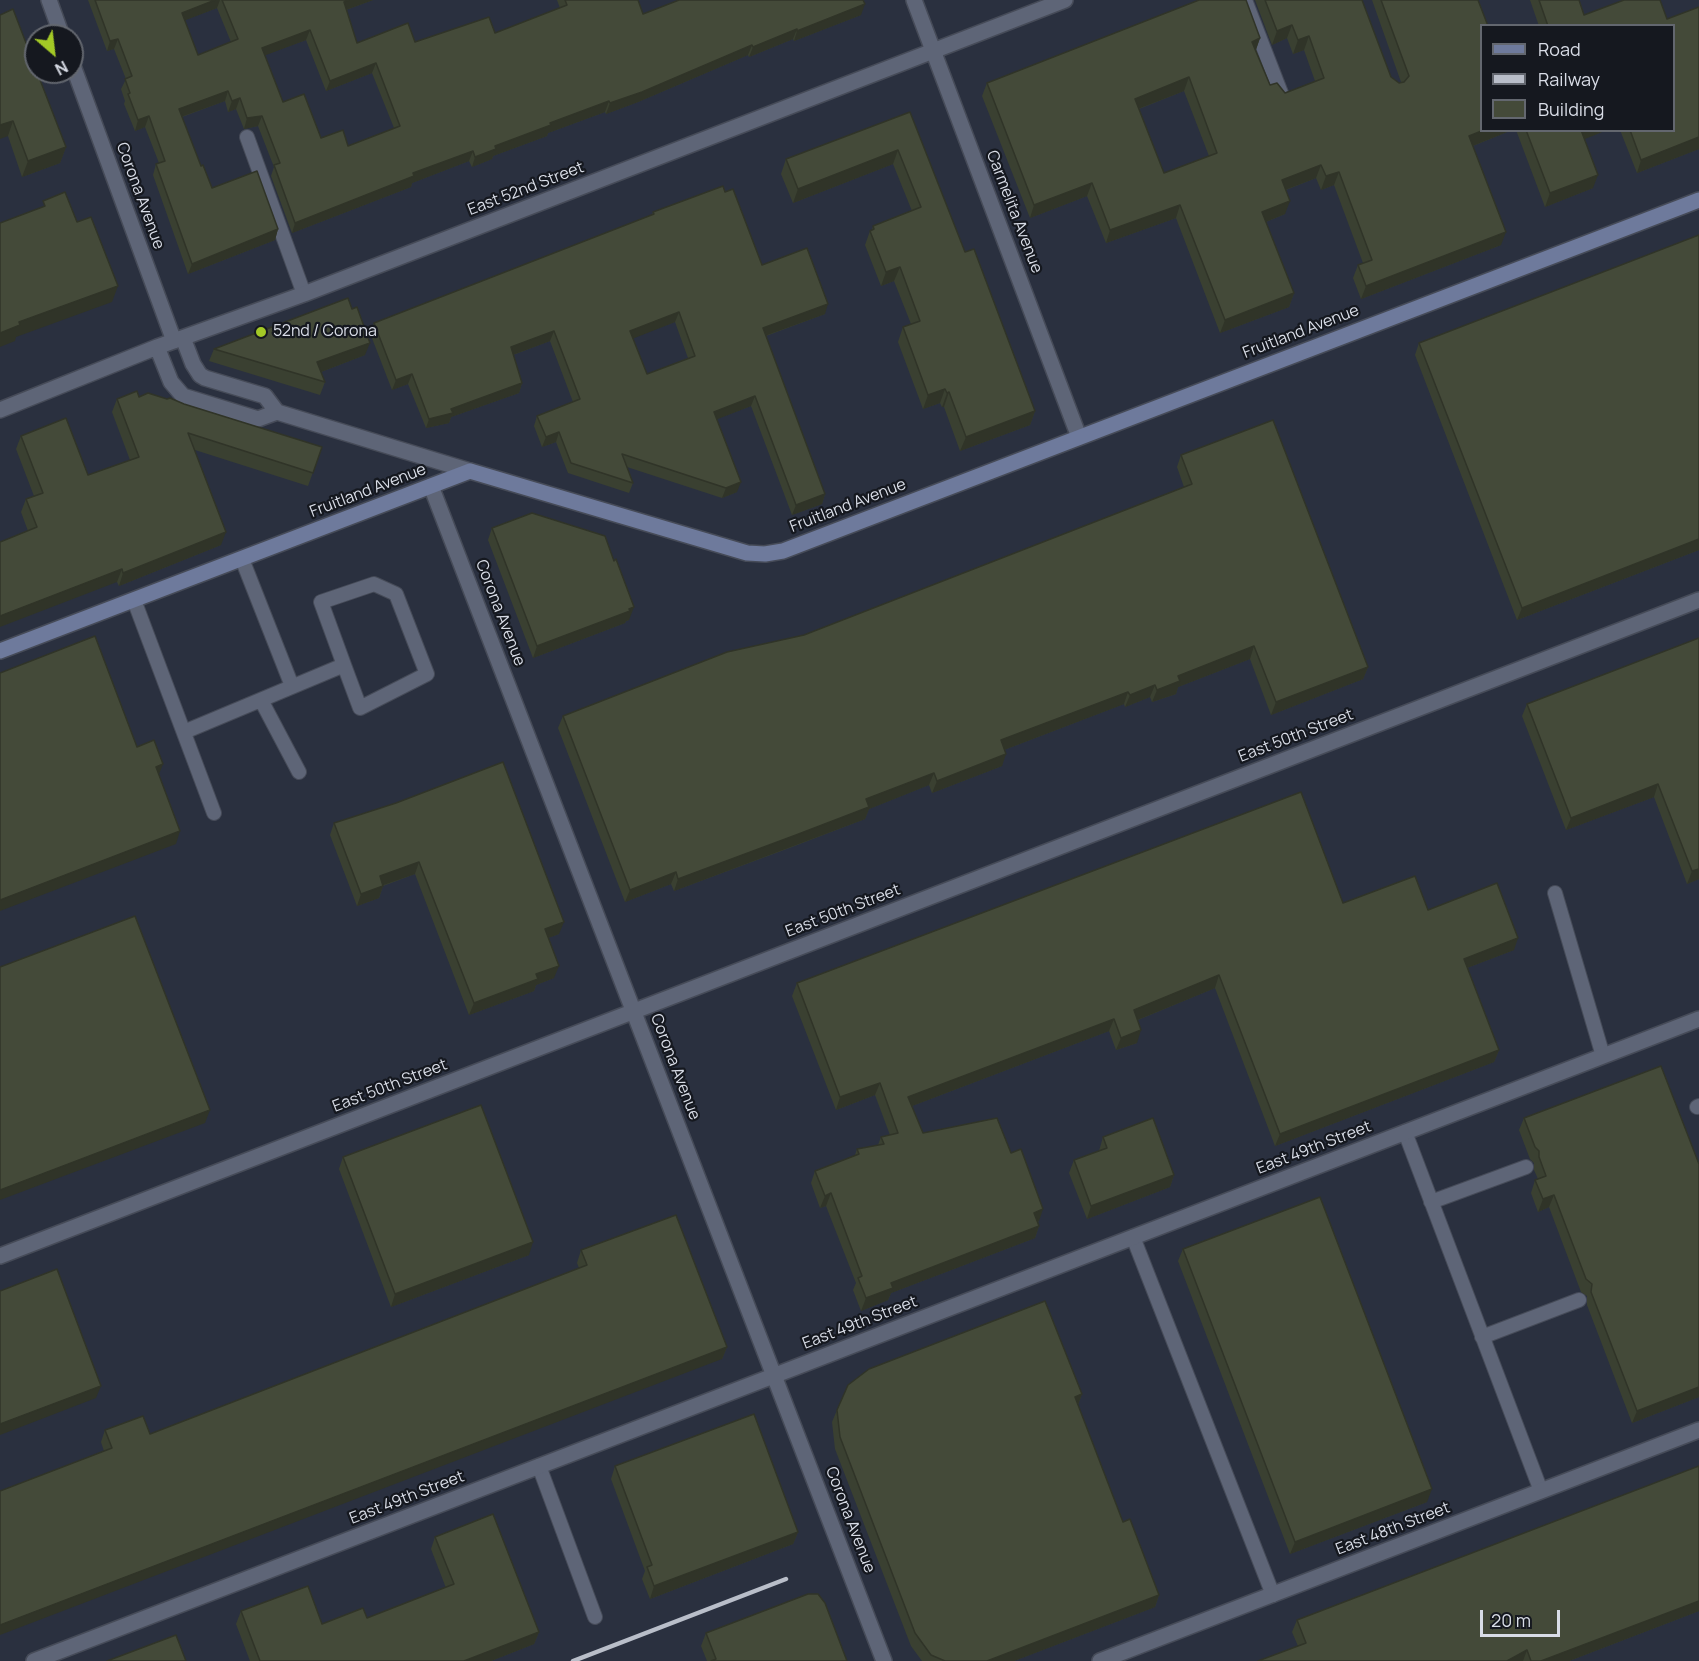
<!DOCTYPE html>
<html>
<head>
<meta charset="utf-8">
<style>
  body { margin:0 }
  #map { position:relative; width:1699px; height:1661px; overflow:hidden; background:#2a303f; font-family:Manrope,sans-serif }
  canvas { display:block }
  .legend { position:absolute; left:1480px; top:24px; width:195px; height:108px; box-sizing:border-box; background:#15181f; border:2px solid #63676f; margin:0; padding:8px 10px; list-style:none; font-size:18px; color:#d9dde7 }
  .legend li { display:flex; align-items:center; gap:12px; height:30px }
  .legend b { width:30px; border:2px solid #63676f }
  .north { position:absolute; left:24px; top:24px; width:60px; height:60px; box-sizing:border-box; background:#15181f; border:2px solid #63676f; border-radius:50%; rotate:152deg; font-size:16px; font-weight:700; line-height:24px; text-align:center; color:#d9dde7 }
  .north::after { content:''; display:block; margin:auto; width:21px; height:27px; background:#a3c926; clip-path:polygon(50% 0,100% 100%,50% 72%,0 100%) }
  .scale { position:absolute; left:1480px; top:1610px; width:80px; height:27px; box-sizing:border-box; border:3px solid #d9dde7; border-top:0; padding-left:8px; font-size:18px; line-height:21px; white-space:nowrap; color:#d9dde7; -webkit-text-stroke:4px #15181f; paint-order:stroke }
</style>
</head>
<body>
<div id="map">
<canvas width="1699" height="1661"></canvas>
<ul class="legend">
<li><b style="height:8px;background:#6e7a9c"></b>Road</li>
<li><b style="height:8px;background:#b9bec9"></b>Railway</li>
<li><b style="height:16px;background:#444a39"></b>Building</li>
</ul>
<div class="north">N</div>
<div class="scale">20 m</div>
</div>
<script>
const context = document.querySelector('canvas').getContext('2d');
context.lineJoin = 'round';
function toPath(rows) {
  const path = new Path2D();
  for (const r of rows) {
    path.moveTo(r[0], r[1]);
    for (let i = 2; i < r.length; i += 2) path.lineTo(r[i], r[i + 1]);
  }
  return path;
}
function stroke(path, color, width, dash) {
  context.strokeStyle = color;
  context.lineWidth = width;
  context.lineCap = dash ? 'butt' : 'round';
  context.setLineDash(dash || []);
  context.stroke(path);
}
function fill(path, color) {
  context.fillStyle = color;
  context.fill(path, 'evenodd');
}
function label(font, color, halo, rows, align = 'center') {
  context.font = font + ' Manrope,sans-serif';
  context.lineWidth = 4.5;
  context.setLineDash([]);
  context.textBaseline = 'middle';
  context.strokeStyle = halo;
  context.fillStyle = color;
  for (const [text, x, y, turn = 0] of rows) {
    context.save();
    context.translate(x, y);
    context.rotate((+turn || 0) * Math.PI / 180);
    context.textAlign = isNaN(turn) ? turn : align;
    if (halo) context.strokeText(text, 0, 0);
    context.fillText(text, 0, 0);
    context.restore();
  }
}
const lane = toPath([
  [1245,0,1281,93],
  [247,137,304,294],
  [242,559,292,686],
  [134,600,214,813],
  [261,700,299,772],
  [184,732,344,665,360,708,427,674,396,594,374,584,321,602,344,665],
  [1555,893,1603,1056],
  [1697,1107,1699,1106],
  [1405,1132,1541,1491],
  [1431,1202,1526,1167],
  [1133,1237,1273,1595],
  [1482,1337,1579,1300],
  [539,1466,595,1617]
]);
const street = toPath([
  [49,0,62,36],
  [914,0,1079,437],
  [72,63,174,341],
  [183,338,193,364,200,375,205,378,265,396,277,412],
  [157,347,171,382,183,396,258,419,277,412,470,471],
  [0,410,157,347,304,294,1065,0],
  [431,486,884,1661],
  [0,1256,1699,600],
  [34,1661,1699,1019],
  [1100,1661,1699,1430]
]);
const secondary = toPath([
  [0,651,470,471,747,553,765,554,783,551,1699,200]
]);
const rail = toPath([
  [573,1661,786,1579]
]);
const wall = toPath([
  [88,0,373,0,346,10,357,43,415,42,495,33,560,8,557,0,638,0,643,14,861,15,794,41,793,39,749,57,748,55,638,102,606,114,605,112,548,133,547,136,493,156,492,159,472,167,469,161,412,183,411,187,292,233,271,176,274,167,258,126,244,129,236,109,228,112,225,101,182,117,201,166,212,188,278,229,275,240,188,274,153,175,156,164,159,163,145,127,135,131,124,104,125,101,121,89,126,79,114,49,107,51],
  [217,8,231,42,198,55,185,20],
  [306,40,326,91,372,73,394,128,348,146,321,138,283,102,265,55],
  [1255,0,1362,0,1391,77,1399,83,1401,82,1372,0,1478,0,1482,130,1512,130,1473,146,1501,245,1361,299,1353,278,1358,265,1363,263,1334,185,1321,190,1316,178,1286,190,1285,214,1266,222,1294,293,1289,307,1220,333,1176,218,1106,243,1087,196,1030,218,982,96,987,83,1260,38,1256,50,1270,85,1285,93,1315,81,1304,50,1293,54,1287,38,1272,45],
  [1184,91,1209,156,1164,173,1139,109],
  [1530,0,1579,0,1584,15,1624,0,1660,0,1667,19,1699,7,1699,149,1637,173,1620,130,1674,130,1674,26,1539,26],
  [0,15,66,147,60,163,22,177,8,136],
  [910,112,965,252,1035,411,1030,425,960,451,944,407,942,407,940,403,923,409,898,342,903,327,911,324,894,281,881,286,865,245,870,231,872,230,873,226,912,211,893,164,793,203,781,174,786,159],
  [1516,130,1607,130,1584,139,1593,188,1545,207],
  [725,192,762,265,825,314,766,336,825,494,822,504,792,515,751,406,717,419,737,492,722,498,627,467,633,483,629,493,568,473,556,442,542,447,534,426,537,416,573,402,550,341,513,355,522,383,519,393,451,417,449,423,426,428,408,384,392,390,370,333,374,323,652,215,653,212],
  [675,322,688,358,647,374,633,338],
  [1699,235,1699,550,1517,620,1415,355,1419,343],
  [214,349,365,355,321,372,325,382,320,395,209,361],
  [139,397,184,404,322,447,308,486,195,450,221,545,119,586,117,582,28,531,21,512,26,499,34,496,16,449,21,436,88,475,130,460,112,412,117,399],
  [1181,455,1368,667,1363,679,1271,715,1250,659,1178,687,1176,694,1152,702,1150,697,1125,707,1124,704,1004,750,1002,766,932,793,929,785,869,809,865,819,792,847,674,891,671,884,625,902,558,728,563,716,804,635,1184,487,1177,467],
  [492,528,629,620,626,621,625,623,533,658,488,540],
  [1699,638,1699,879,1687,884,1654,797,1566,830,1522,716,1527,704],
  [396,803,559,934,548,938,554,978,536,985,534,991,469,1015,415,874,383,886,379,898,357,906,330,835,334,823],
  [1343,903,1428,910,1514,950,1467,968,1499,1050,1494,1062,1275,1146,1215,988,1138,1020,1137,1043,1116,1050,1109,1031,912,1106,923,1133,1011,1153,1039,1221,1038,1222,1039,1226,1035,1238,891,1293,888,1300,861,1311,853,1290,856,1283,826,1206,820,1208,811,1183,815,1171,855,1155,857,1149,878,1145,881,1137,890,1135,875,1095,836,1110,792,996,797,983],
  [1524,1118,1699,1164,1699,1397,1632,1423,1587,1305,1587,1296,1581,1292,1549,1207,1538,1212,1531,1193,1535,1180,1538,1179,1534,1170,1534,1163,1530,1159,1519,1130],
  [1103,1137,1174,1175,1170,1187,1087,1219,1069,1173,1074,1160,1099,1151],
  [343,1157,529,1255,391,1307,339,1169],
  [1183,1249,1427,1502,1290,1554,1178,1261],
  [581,1250,727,1347,722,1359,104,1451,101,1442,105,1430,150,1434,579,1268,577,1263],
  [1082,1394,1078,1405,1123,1522,1159,1595,1155,1607,1014,1661,922,1661,911,1646,835,1449,832,1422,837,1410],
  [615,1466,798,1532,793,1544,650,1599,642,1579,645,1571,611,1479],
  [1699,1466,1699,1611,1569,1661,1258,1661,1298,1646,1292,1632,1297,1620],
  [435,1537,539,1632,534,1644,491,1661,250,1661,236,1624,241,1611,322,1624,367,1618,446,1588,431,1549],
  [706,1633,847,1661,707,1661,701,1646]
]);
const shadedWall = toPath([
  [215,0,220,0,217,8,178,23,182,13],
  [349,0,373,0,340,12,344,2],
  [865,4,861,15,794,41,797,31],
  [1292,25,1287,38,1272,45,1277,31],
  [797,29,793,39,749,57,753,47],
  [310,30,306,40,258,58,262,48],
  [1309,36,1304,50,1293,54,1298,40],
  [1260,38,1255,52,1252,42],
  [118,39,114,49,107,51,110,41],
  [752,45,748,55,638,102,606,114,610,103],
  [376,63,372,73,326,91,330,81],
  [1189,77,1184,91,1130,112,1135,99],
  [228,91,225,101,175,119,179,109],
  [240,98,236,109,228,112,232,101],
  [609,101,605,112,548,133,547,136,493,156,492,159,472,167,475,157,495,146,550,123],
  [149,116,145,127,135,131,138,120],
  [262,116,258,126,244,129,247,118],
  [13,121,8,136,0,139,0,125],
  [1484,130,1512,130,1465,149,1469,136],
  [1580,130,1607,130,1575,143],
  [1699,137,1699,149,1637,173,1641,160],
  [66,147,60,163,22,177,28,161],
  [898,150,893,164,793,203,798,189],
  [473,151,469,161,412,183,411,187,292,233,295,223,413,173],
  [1321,165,1316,178,1277,193,1282,180],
  [1339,172,1334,185,1321,190,1326,176],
  [1598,175,1593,188,1545,207,1550,193],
  [1092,183,1087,196,1030,218,1034,205],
  [1290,201,1285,214,1258,225,1262,212],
  [1180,205,1176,218,1106,243,1110,230],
  [278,229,275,240,188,274,192,264],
  [1506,232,1501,245,1361,299,1366,286],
  [900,267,894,281,881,286,886,272],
  [118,286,112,302,16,337,15,341,0,347,0,333,19,322],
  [1294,293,1289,307,1220,333,1225,320],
  [828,304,825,314,759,338,763,328],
  [679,312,675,322,627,341,630,331],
  [554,331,550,341,507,357,511,347],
  [370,343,365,355,313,375,317,362],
  [412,374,408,384,392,390,396,380],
  [522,383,519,393,451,417,449,423,426,428,429,419,451,409],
  [945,389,940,403,923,409,928,395],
  [949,392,944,407,942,407,947,393],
  [755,396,751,406,710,422,714,412],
  [1035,411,1030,425,960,451,966,437],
  [559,432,556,442,542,447,546,437],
  [741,482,737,492,722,498,726,488],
  [825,494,822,504,792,515,796,505],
  [226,532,221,545,119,586,123,573],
  [1699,539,1699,550,1517,620,1522,608],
  [122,569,117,582,0,627,0,616],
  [634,607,629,620,626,621,625,623,533,658,537,646],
  [1254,646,1250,659,1178,687,1176,694,1152,702,1157,690,1178,676],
  [1368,667,1363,679,1271,715,1276,702],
  [1155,685,1150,697,1125,707,1130,695],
  [1128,692,1124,704,996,753,1001,740],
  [1006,754,1002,766,932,793,937,781],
  [163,764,158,777,156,767],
  [934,773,929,785,869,809,865,819,674,891,678,879,866,799],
  [1658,784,1654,797,1566,830,1571,818],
  [180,831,176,844,0,911,0,900],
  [419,862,415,874,375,888,380,876],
  [1699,869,1699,879,1687,884,1692,871],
  [676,872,671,884,625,902,630,890],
  [383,886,379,898,357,906,361,894],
  [564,922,559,934,540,941,545,929],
  [1518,938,1514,950,1459,971,1464,959],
  [559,966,554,978,536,985,534,991,469,1015,474,1003,536,974],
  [1219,975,1215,988,1130,1023,1134,1010],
  [1114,1019,1109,1031,904,1109,908,1097],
  [1141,1030,1137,1043,1116,1050,1121,1038],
  [1499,1050,1494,1062,1275,1146,1280,1134],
  [880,1083,875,1095,836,1110,840,1097],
  [210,1110,205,1123,0,1200,0,1190],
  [1174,1175,1170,1187,1087,1219,1091,1206],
  [831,1193,826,1206,820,1208,825,1196],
  [1554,1195,1549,1207,1538,1212,1543,1199],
  [1043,1209,1039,1221,1029,1225,1034,1213],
  [1039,1226,1035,1238,891,1293,888,1300,861,1311,866,1298,891,1283],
  [533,1242,529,1255,391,1307,395,1294],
  [727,1347,722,1359,0,1635,0,1625],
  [101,1386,96,1398,0,1435,0,1424],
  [1699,1387,1699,1397,1632,1423,1637,1411],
  [1082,1394,1077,1407,1075,1397],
  [1432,1489,1427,1502,1290,1554,1295,1542],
  [798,1532,793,1544,650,1599,654,1586],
  [1159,1595,1155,1607,1014,1661,987,1661],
  [1699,1601,1699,1611,1569,1661,1541,1661],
  [539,1632,534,1644,491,1661,464,1661],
  [1527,1650,1523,1661,1507,1661]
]);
const building = toPath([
  [95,0,215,0,182,13,198,55,238,39,222,0,349,0,344,2,357,43,408,23,415,42,489,17,495,33,567,5,565,0,638,0,643,14,679,0,863,0,865,4,797,31,797,29,753,47,752,45,642,92,610,103,609,101,550,123,551,125,495,146,496,149,475,157,473,151,413,173,414,176,295,223,274,165,280,163,262,116,247,118,240,98,232,101,228,91,179,109,201,166,203,165,212,188,257,171,278,229,192,264,156,164,165,161,149,116,138,120,128,94,130,93,125,79,132,76,118,39,110,41,95,0],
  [310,30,330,81,376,63,400,126,348,146,343,130,321,138,304,94,283,102,262,48,310,30],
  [1199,0,1246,0,1260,38,1252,42,1270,85,1277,83,1285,93,1324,78,1309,36,1298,40,1292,25,1277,31,1265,0,1362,0,1391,77,1399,83,1404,82,1409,76,1381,0,1478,0,1488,26,1482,26,1482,130,1484,130,1469,136,1506,232,1366,286,1358,265,1372,260,1339,172,1326,176,1321,165,1282,180,1290,201,1262,212,1294,293,1225,320,1180,205,1110,230,1092,183,1034,205,987,83,1199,0],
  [1189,77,1217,153,1164,173,1135,99,1189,77],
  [1539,0,1579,0,1584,15,1624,0,1660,0,1667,19,1699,7,1699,137,1641,160,1630,130,1674,130,1674,26,1548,26,1539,0],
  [13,9,36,69,36,72,37,72,66,147,28,161,13,121,0,125,0,15,13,9],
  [910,112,965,252,974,249,1035,411,966,437,949,392,947,393,945,389,928,395,903,327,920,321,900,267,886,272,870,231,874,229,873,226,921,207,898,150,798,189,786,159,910,112],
  [1526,130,1581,130,1598,175,1550,193,1526,130],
  [723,186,725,192,733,189,762,265,807,248,828,304,763,328,825,494,796,505,755,396,714,412,741,482,726,488,622,454,633,483,571,463,559,432,546,437,537,416,580,399,554,331,511,347,522,383,451,409,453,413,429,419,412,374,396,380,374,323,654,214,653,212,723,186],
  [679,312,695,356,647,374,630,331,679,312],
  [65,192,77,222,91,217,118,286,19,322,20,325,0,333,0,223,45,206,43,201,65,192],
  [1699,235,1699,539,1522,608,1419,343,1699,235],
  [348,298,352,309,357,307,370,343,317,362,325,382,214,349,348,298],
  [137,391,139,397,148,393,167,399,170,398,184,404,322,447,313,473,188,433,226,532,123,573,122,569,0,616,0,542,37,527,26,499,43,493,21,436,66,418,88,475,139,457,117,399,137,391],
  [1273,420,1368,667,1276,702,1254,646,1178,676,1180,681,1157,690,1155,685,1130,695,1128,692,1001,740,1006,754,937,781,934,773,866,799,869,807,796,835,678,879,676,872,630,890,563,716,727,652,804,635,1192,484,1181,455,1273,420],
  [532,513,605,536,614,561,616,559,634,607,629,609,630,611,537,646,492,528,532,513],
  [95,636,137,747,154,740,163,764,156,767,180,831,0,900,0,673,95,636],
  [1699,638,1699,869,1692,871,1658,784,1571,818,1527,704,1699,638],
  [503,762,564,922,545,929,559,966,536,974,538,979,474,1003,419,862,380,876,383,886,361,894,334,823,396,803,503,762],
  [1301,792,1343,903,1415,876,1428,910,1497,883,1518,938,1464,959,1499,1050,1280,1134,1219,975,1134,1010,1141,1030,1121,1038,1114,1019,908,1097,923,1133,997,1118,1011,1153,1021,1149,1043,1209,1034,1213,1039,1226,891,1283,893,1288,866,1298,858,1278,862,1276,831,1193,825,1196,815,1171,859,1154,857,1149,884,1144,881,1137,898,1133,880,1083,840,1097,797,983,1301,792],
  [135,916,210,1110,0,1190,0,967,135,916],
  [1661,1066,1699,1164,1699,1387,1637,1411,1591,1292,1592,1284,1586,1279,1554,1195,1543,1199,1535,1180,1546,1176,1539,1157,1539,1151,1535,1147,1524,1118,1661,1066],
  [481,1105,533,1242,395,1294,343,1157,481,1105],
  [1153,1118,1174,1175,1091,1206,1074,1160,1107,1148,1103,1137,1153,1118],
  [1320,1197,1432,1489,1295,1542,1183,1249,1320,1197],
  [676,1215,727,1347,0,1625,0,1491,112,1448,105,1430,143,1416,150,1434,587,1265,581,1250,676,1215],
  [57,1269,101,1386,0,1424,0,1291,57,1269],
  [1045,1301,1082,1394,1075,1397,1123,1522,1130,1519,1159,1595,987,1661,945,1661,931,1655,915,1633,840,1437,837,1410,848,1385,869,1369,1045,1301],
  [754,1414,798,1532,654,1586,647,1567,652,1565,615,1466,754,1414],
  [1699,1466,1699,1601,1541,1661,1531,1661,1527,1650,1507,1661,1258,1661,1306,1643,1297,1620,1699,1466],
  [493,1514,539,1632,464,1661,260,1661,241,1611,308,1586,322,1624,363,1608,367,1618,454,1584,435,1537,493,1514],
  [808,1594,818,1594,825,1603,847,1661,711,1661,716,1659,706,1633,808,1594],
  [176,1635,186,1661,107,1661,176,1635]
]);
const markers = [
  [261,332,6,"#a3c926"]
];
const streetNames = [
  ["East 52nd Street",526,189,-21],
  ["Corona Avenue",140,196,70],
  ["Carmelita Avenue",1014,212,69],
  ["Fruitland Avenue",1301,332,-21],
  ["Fruitland Avenue",368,491,-21],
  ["Fruitland Avenue",848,506,-21],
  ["Corona Avenue",500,613,69],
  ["East 50th Street",1296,736,-21],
  ["East 50th Street",843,911,-21],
  ["Corona Avenue",675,1067,69],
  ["East 50th Street",390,1086,-21],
  ["East 49th Street",1314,1148,-21],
  ["East 49th Street",860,1323,-21],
  ["East 49th Street",407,1498,-21],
  ["Corona Avenue",850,1520,69],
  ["East 48th Street",1393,1529,-21]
];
const poiNames = [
  ["52nd / Corona",273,332]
];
stroke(lane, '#464b58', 16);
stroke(street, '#464b58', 18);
stroke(secondary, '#464b58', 18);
stroke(lane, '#5e6577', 14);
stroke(street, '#5e6577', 15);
stroke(secondary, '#6e7a9c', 15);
stroke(rail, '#b9bec9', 4.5);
fill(wall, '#3a4031');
fill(shadedWall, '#303428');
fill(building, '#444a39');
stroke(building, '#303428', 1.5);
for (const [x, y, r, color] of markers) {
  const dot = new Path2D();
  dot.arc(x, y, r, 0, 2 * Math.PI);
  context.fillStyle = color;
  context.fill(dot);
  stroke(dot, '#15181f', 2);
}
label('16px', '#d9dde7', '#15181f', streetNames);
label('16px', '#d9dde7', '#15181f', poiNames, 'left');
</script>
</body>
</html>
